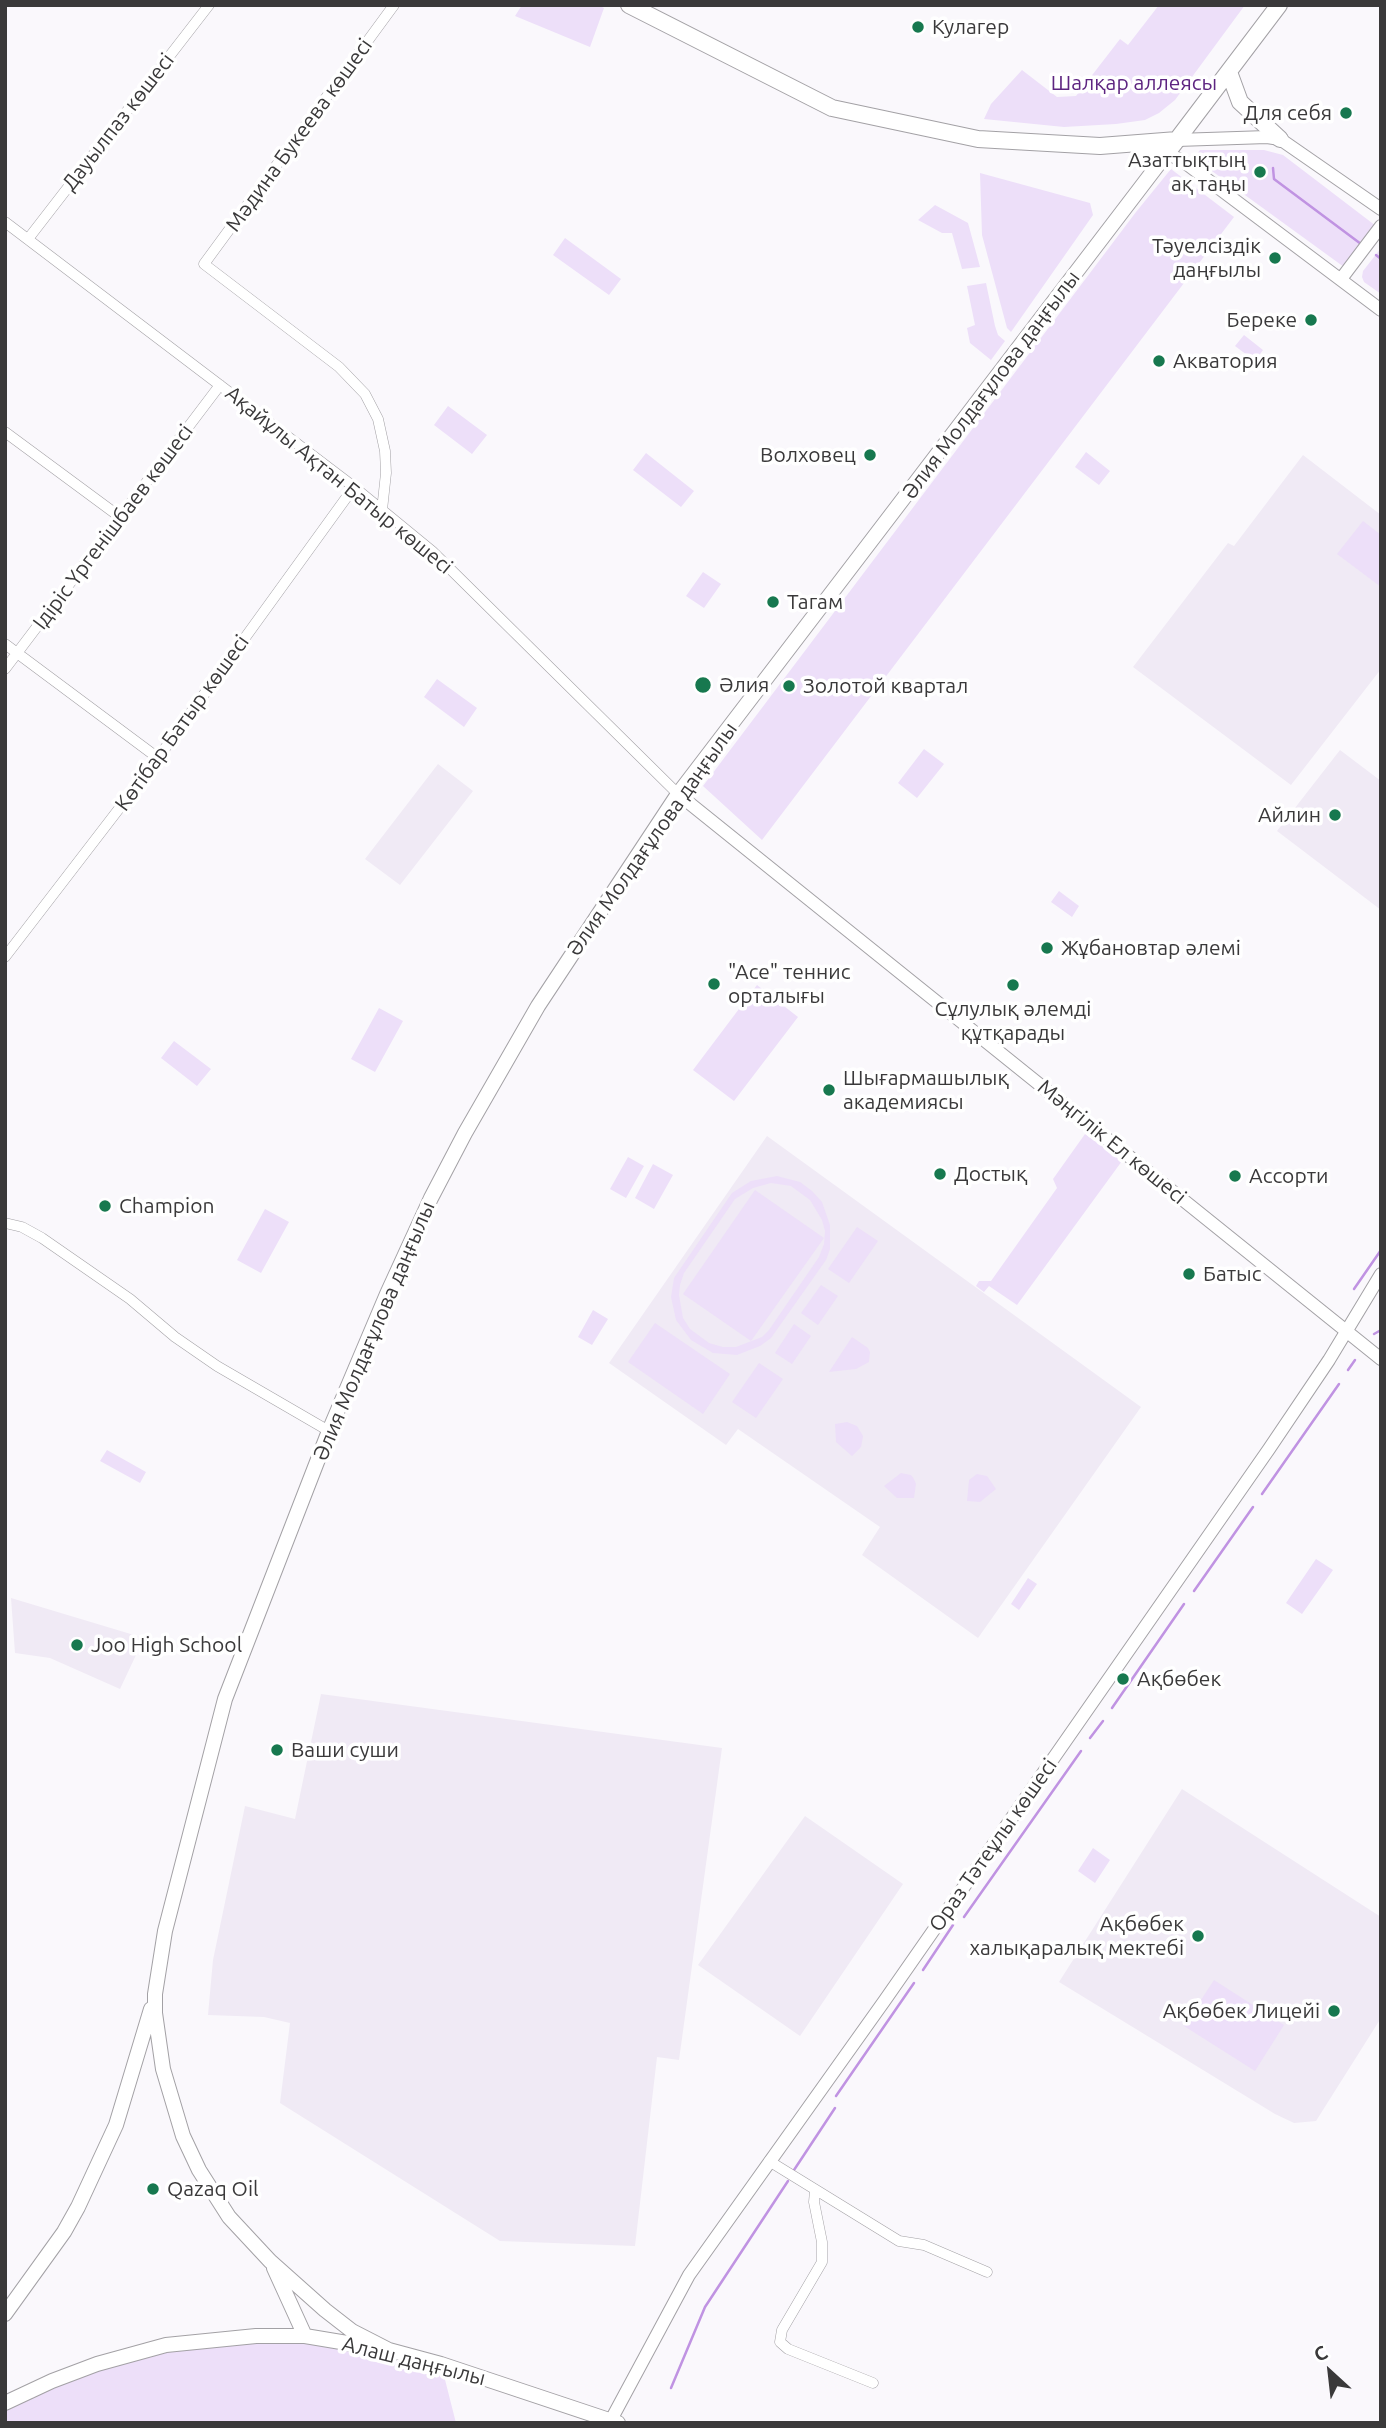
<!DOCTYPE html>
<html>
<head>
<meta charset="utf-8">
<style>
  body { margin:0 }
  #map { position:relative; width:1386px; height:2428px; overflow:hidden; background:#faf8fc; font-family:Ubuntu,sans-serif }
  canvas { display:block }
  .frame { position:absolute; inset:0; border:7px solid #3a393a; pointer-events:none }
  .north { position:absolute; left:1295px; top:2337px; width:70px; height:70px; -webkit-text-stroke:5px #fff; paint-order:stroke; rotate:333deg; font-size:19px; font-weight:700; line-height:28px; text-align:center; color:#3a393a }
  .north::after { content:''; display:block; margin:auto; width:24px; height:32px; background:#3a393a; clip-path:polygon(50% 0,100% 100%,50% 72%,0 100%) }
</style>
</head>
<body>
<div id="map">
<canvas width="1386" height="2428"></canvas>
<div class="frame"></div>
<div class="north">С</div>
</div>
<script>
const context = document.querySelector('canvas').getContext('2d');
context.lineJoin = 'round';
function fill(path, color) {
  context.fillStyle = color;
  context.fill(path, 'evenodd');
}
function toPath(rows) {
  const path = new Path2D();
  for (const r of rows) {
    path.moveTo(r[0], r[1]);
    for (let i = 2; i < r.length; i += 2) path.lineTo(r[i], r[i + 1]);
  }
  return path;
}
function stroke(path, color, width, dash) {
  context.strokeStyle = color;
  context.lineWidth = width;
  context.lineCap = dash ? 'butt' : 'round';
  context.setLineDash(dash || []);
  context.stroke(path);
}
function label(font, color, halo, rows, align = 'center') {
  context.font = font + ' Ubuntu,sans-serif';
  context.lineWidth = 7;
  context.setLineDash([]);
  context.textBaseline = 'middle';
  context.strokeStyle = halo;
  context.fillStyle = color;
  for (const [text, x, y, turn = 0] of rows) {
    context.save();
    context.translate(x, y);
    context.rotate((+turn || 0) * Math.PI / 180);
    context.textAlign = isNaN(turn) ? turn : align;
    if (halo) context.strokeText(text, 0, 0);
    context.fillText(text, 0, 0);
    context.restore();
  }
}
const built = toPath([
  [1303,455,1381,515,1381,669,1291,785,1133,667,1228,543,1234,546],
  [1340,750,1381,781,1381,910,1277,831],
  [438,764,473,791,400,885,365,859],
  [767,1136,1141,1407,978,1638,862,1555,880,1527,738,1429,726,1445,609,1363],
  [11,1598,144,1638,120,1689,50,1658,15,1653],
  [321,1694,722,1748,679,2060,657,2057,635,2246,500,2241,280,2103,290,2023,264,2017,208,2015,213,1960,245,1806,295,1819],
  [1182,1789,1381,1917,1381,2018,1316,2121,1294,2123,1275,2114,1059,1982],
  [805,1816,903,1884,800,2036,698,1965]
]);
const green = toPath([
  [522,5,598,5,604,8,590,47,515,16],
  [1159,5,1245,5,1175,100,1159,113,1145,120,1116,124,1064,127,984,119,991,104,1022,70,1057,97,1076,96,1120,39,1128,45],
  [1200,150,1264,150,1283,155,1376,226,1344,267,1194,158],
  [1171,169,1234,217,762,840,703,786,1136,212],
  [980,173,1090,203,1093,215,1011,332,1007,328,982,235],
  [935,205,968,223,980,267,962,269,952,233,942,233,918,220],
  [565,238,621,279,609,295,553,255],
  [1381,248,1381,294,1364,282,1362,277,1363,271],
  [986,283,995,326,998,335,1005,341,991,360,970,343,967,328,975,325,967,286],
  [1244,335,1263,350,1255,361,1235,346],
  [448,406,487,435,472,454,434,425],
  [1086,452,1110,471,1099,485,1075,467],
  [646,453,694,491,681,507,633,470],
  [1363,521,1381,535,1381,587,1337,554],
  [703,572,721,584,704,608,686,596],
  [437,679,477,708,464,727,424,697],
  [924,749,944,764,917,798,898,783],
  [1059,891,1079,906,1072,917,1051,902],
  [757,985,798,1017,734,1101,693,1070],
  [379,1008,403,1021,375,1072,351,1059],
  [174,1041,211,1069,197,1086,161,1058],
  [1085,1134,1122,1161,1017,1305,989,1286,984,1292,976,1286,979,1281,991,1281,1057,1188,1053,1179],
  [628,1157,644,1166,626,1198,610,1189],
  [653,1164,673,1175,654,1209,635,1198],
  [777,1176,800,1182,812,1191,822,1202,830,1225,830,1249,826,1260,771,1338,760,1346,737,1355,713,1353,691,1340,676,1320,671,1297,674,1278,732,1193,751,1181],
  [771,1183,791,1186,810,1200,822,1220,825,1231,824,1244,819,1257,769,1330,762,1337,736,1347,723,1347,709,1343,690,1329,683,1318,679,1295,680,1285,684,1273,735,1199,753,1188],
  [755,1190,824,1238,751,1341,683,1294],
  [265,1209,289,1222,261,1273,237,1260],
  [857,1227,878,1241,849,1283,828,1269],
  [821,1285,838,1296,818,1325,801,1313],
  [593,1310,608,1319,592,1345,578,1337],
  [655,1323,730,1374,703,1414,628,1362],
  [794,1324,811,1336,792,1364,775,1353],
  [852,1337,868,1348,870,1352,869,1362,856,1369,829,1372],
  [759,1363,783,1379,756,1418,732,1402],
  [847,1422,857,1426,863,1436,861,1447,852,1456,836,1442,835,1424],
  [107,1450,146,1472,140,1483,100,1461],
  [901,1473,911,1475,914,1479,916,1484,914,1498,897,1498,884,1486],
  [977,1474,987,1476,996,1489,980,1502,967,1501,969,1480],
  [1316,1559,1333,1570,1302,1614,1286,1603],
  [1028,1578,1037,1584,1019,1610,1011,1604],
  [1093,1848,1110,1860,1095,1883,1078,1871],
  [1214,1980,1284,2025,1255,2071,1184,2026],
  [305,2336,441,2364,456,2423,5,2423,5,2403,128,2354]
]);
const stream = toPath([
  [1273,168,1274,179,1361,244],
  [1376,255,1381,259],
  [1354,1289,1381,1250],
  [1374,1334,1381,1330],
  [1348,1370,1355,1360],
  [1262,1494,1339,1384],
  [1194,1591,1253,1507],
  [1112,1708,1184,1604],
  [1090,1738,1103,1721],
  [964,1917,1081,1751],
  [923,1970,953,1925],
  [836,2096,914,1983],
  [794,2170,835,2108],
  [671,2388,705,2307,788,2181]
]);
const minor = toPath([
  [5,222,354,487,432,551,678,794],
  [28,239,209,5],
  [5,432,120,517],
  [382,510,386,473,385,451,378,419,365,394,339,367,204,264,394,5],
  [5,644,158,758],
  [5,669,220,385],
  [5,957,158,758,354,487],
  [5,1223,22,1227,42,1238,130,1299,175,1337,217,1366,329,1431],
  [769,2161,899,2241,924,2245,987,2272],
  [815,2191,814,2202,822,2242,822,2262,782,2330,780,2342,788,2349,873,2383]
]);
const tertiary = toPath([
  [1177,140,1267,137,1280,139,1381,209],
  [1167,153,1184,162,1381,310],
  [1341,279,1381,226],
  [678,794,1381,1359],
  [611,2420,689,2275,885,2000,1269,1449,1329,1360,1381,1274]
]);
const secondary = toPath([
  [274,2268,305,2336],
  [5,2314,64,2232,78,2207,116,2125,151,2009],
  [389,2350,352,2331,325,2310,270,2261,229,2217,199,2170,183,2136,163,2069,155,2013,155,1994,165,1931,225,1699,329,1431,387,1294,431,1198,465,1133,538,1006,678,794,1167,153],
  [5,2403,52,2381,97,2364,166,2345,256,2336,305,2336,389,2350,441,2364,618,2423]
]);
const primary = toPath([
  [629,5,832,108,978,139,1100,146,1177,140],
  [1229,72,1240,102,1280,139],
  [1145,150,1167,153,1279,5]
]);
const markers = [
  [918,27,7,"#17784f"],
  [1346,113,7,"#17784f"],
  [1260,172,7,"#17784f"],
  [1275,258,7,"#17784f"],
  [1311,320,7,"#17784f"],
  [1159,361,7,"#17784f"],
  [870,455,7,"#17784f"],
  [773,602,7,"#17784f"],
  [703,685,9,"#17784f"],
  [789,686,7,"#17784f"],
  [1335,815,7,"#17784f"],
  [1047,948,7,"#17784f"],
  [714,984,7,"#17784f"],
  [1013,985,7,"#17784f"],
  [829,1090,7,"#17784f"],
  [940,1174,7,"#17784f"],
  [1235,1176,7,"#17784f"],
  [105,1206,7,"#17784f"],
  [1189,1274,7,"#17784f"],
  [77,1645,7,"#17784f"],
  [1123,1679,7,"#17784f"],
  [277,1750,7,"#17784f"],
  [1198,1936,7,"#17784f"],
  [1334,2011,7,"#17784f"],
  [153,2189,7,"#17784f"]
];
const poiNames = [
  ["Кулагер",932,27],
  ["Для себя",1332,113,"right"],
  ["Азаттықтың",1246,160,"right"],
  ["ақ таңы",1246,184,"right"],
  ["Тәуелсіздік",1261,246,"right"],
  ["даңғылы",1261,270,"right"],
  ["Береке",1297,320,"right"],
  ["Акватория",1173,361],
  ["Волховец",856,455,"right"],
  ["Тагам",787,602],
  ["Әлия",719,685],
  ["Золотой квартал",803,686],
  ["Айлин",1321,815,"right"],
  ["Жұбановтар әлемі",1061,948],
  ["\"Ace\" теннис",728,972],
  ["орталығы",728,996],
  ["Сұлулық әлемді",1013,1009,"center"],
  ["құтқарады",1013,1033,"center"],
  ["Шығармашылық",843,1078],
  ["академиясы",843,1102],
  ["Достық",954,1174],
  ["Ассорти",1249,1176],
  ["Champion",119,1206],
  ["Батыс",1203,1274],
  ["Joo High School",91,1645],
  ["Ақбөбек",1137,1679],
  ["Ваши суши",291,1750],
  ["Ақбөбек",1184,1924,"right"],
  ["халықаралық мектебі",1184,1948,"right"],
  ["Ақбөбек Лицейі",1320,2011,"right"],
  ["Qazaq Oil",167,2189]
];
const parkNames = [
  ["Шалқар аллеясы",1134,83]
];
const streetNames = [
  ["Дауылпаз көшесі",118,122,-52],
  ["Мәдина Букеева көшесі",299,135,-54],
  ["Әлия Молдағұлова даңғылы",991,385,-53],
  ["Ақайұлы Ақтан Батыр көшесі",339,480,39],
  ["Ідіріс Үргенішбаев көшесі",113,527,-53],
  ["Көтібар Батыр көшесі",182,723,-54],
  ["Әлия Молдағұлова даңғылы",652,839,-55],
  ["Мәңгілік Ел көшесі",1112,1142,39],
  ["Әлия Молдағұлова даңғылы",374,1331,-67],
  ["Ораз Тәтеұлы көшесі",993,1845,-55],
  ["Алаш даңғылы",414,2361,14]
];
fill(built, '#f0eaf5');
fill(green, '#eddff9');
stroke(stream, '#c093e2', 2.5);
stroke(minor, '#a3a1a5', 11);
stroke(tertiary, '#a3a1a5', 14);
stroke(secondary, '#a3a1a5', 16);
stroke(primary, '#a3a1a5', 18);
stroke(minor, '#fff', 10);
stroke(tertiary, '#fff', 12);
stroke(secondary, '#fff', 14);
stroke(primary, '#fff', 16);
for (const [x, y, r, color] of markers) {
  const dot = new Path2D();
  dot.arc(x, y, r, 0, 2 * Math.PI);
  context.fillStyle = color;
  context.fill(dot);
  stroke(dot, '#fff', 2.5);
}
label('21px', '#3a393a', '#fff', poiNames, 'left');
label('21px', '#5d2480', '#fff', parkNames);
label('21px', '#3a393a', '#fff', streetNames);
</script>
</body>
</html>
